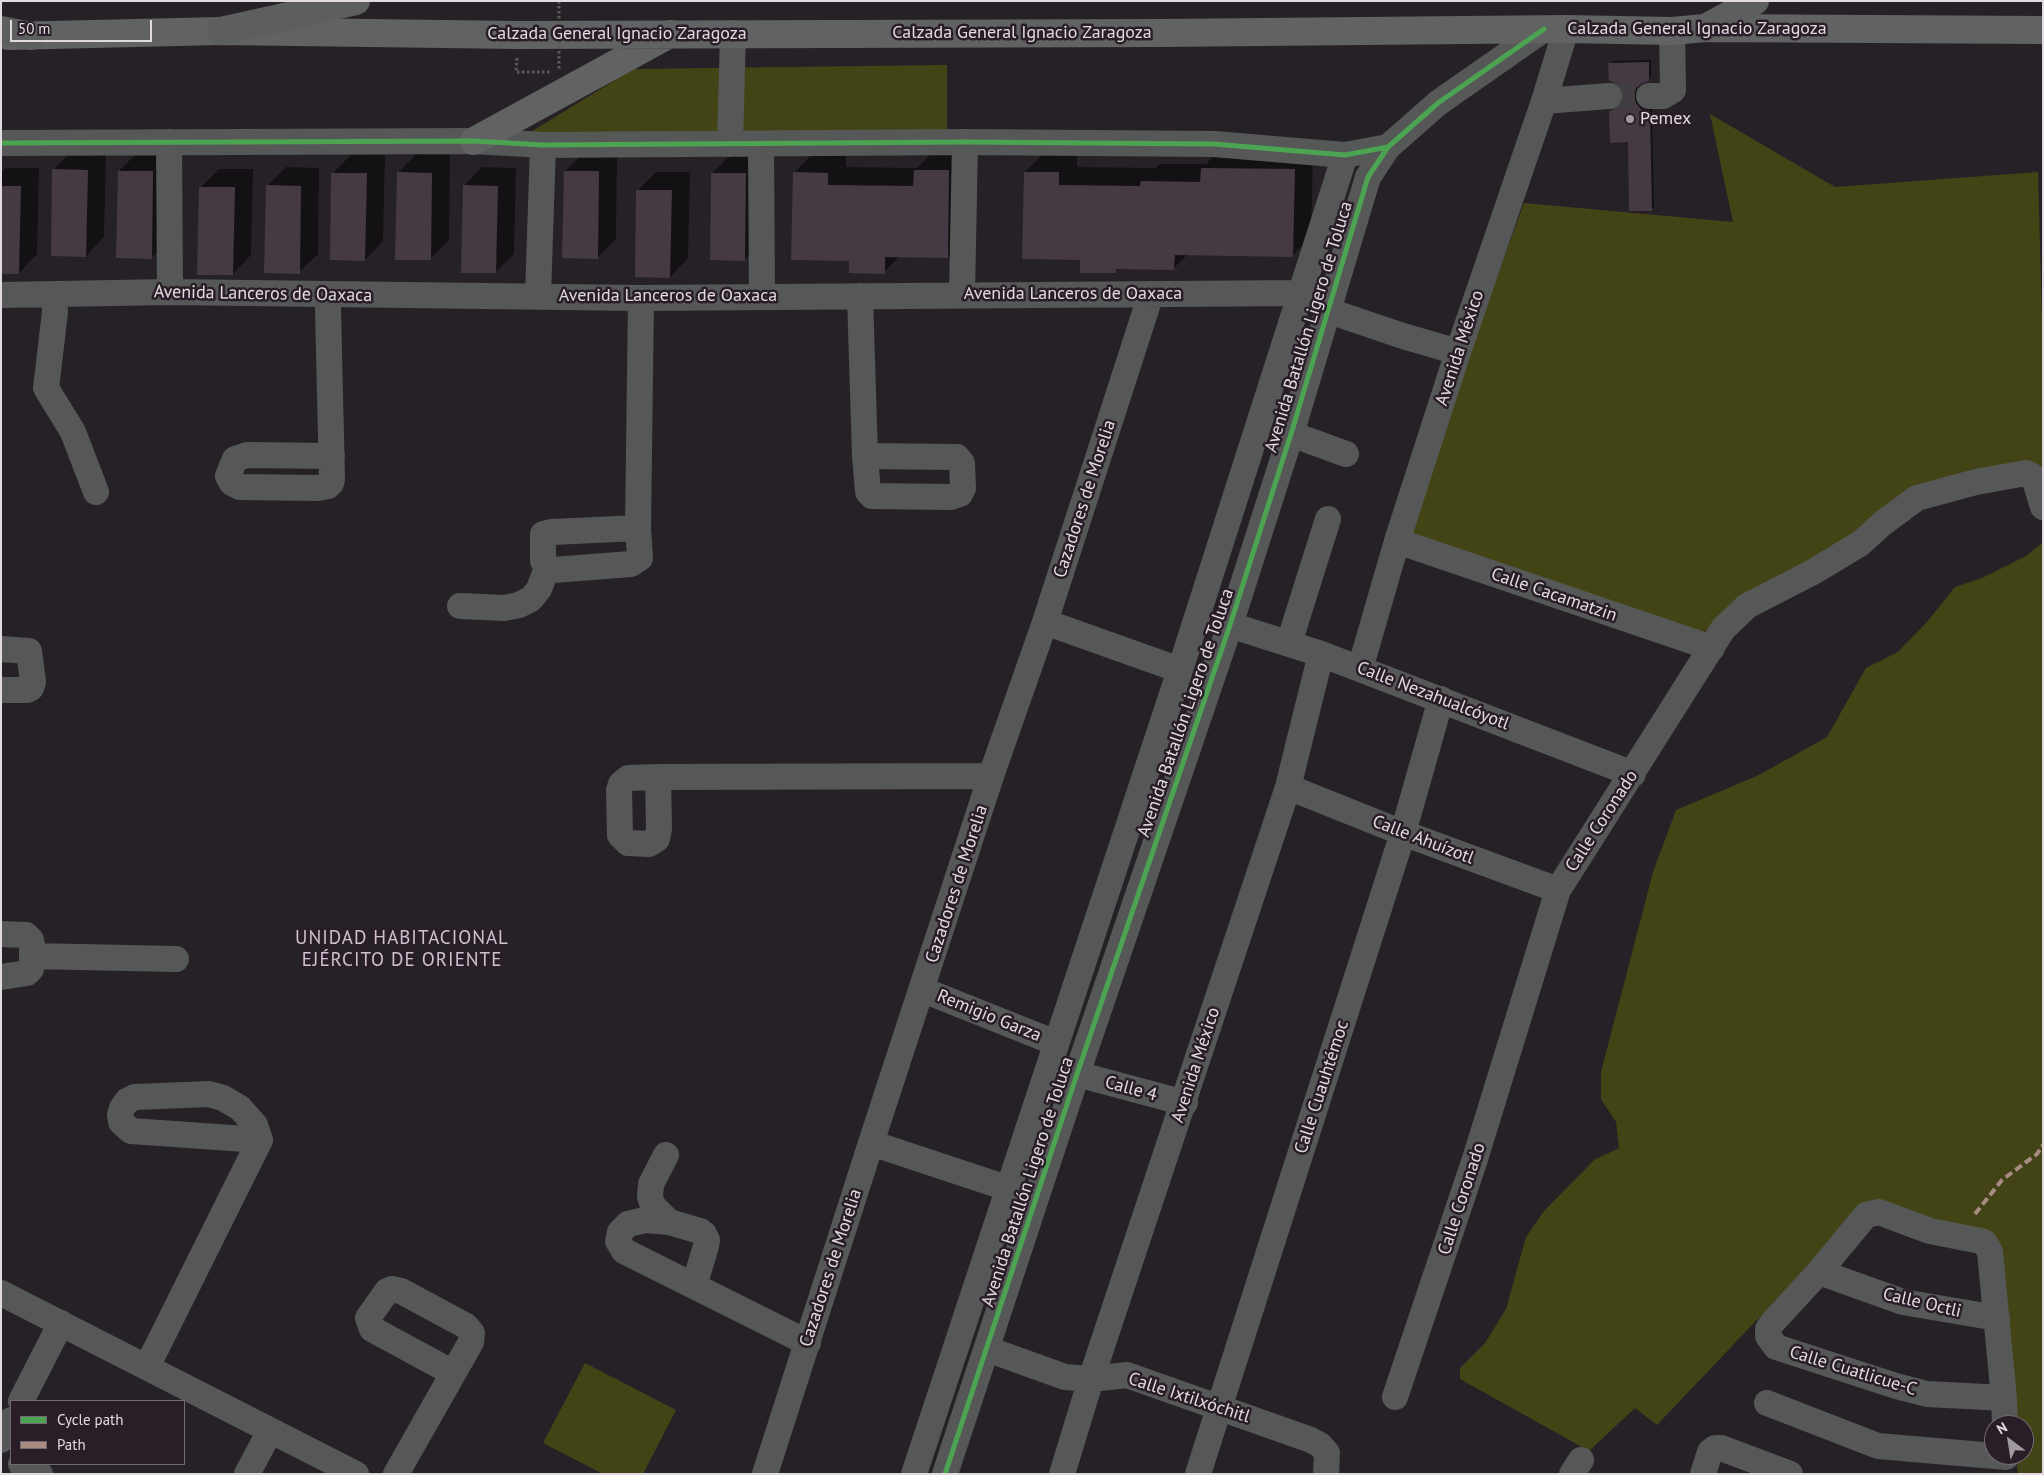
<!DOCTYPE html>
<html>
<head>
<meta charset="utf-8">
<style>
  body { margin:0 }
  #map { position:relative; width:2044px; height:1475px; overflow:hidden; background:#262126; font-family:"PT Sans",sans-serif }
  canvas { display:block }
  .frame { position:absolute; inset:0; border:2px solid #e1dae0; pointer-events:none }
  .legend { position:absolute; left:10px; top:1400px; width:175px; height:65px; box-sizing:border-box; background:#291e28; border:1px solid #736972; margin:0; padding:6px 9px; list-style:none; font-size:15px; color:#e1dae0 }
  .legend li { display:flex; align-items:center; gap:10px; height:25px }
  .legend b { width:25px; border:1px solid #736972 }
  .north { position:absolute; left:1984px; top:1415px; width:50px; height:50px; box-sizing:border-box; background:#291e28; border:1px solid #736972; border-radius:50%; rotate:329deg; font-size:14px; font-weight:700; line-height:20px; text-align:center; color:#e1dae0 }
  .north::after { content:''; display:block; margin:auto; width:18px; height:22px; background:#a0999f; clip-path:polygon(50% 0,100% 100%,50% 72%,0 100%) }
  .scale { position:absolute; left:10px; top:20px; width:142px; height:22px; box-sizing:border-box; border:2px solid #e1dae0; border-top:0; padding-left:6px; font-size:15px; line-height:18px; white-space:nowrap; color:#e1dae0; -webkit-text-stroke:4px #291e28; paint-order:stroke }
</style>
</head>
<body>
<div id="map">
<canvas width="2044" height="1475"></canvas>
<div class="frame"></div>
<ul class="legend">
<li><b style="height:6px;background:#4ca352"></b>Cycle path</li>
<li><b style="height:6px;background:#a88b81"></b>Path</li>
</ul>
<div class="north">N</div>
<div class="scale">50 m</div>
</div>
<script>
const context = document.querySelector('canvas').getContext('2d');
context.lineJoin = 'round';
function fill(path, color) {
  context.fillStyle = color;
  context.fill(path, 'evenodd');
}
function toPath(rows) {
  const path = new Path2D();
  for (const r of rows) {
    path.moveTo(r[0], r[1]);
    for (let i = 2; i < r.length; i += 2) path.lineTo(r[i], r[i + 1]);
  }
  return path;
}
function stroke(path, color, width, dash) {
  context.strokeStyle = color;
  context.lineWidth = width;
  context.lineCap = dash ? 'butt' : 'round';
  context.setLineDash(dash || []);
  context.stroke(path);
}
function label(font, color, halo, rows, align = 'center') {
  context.font = font + ' "PT Sans",sans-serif';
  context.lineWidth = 5;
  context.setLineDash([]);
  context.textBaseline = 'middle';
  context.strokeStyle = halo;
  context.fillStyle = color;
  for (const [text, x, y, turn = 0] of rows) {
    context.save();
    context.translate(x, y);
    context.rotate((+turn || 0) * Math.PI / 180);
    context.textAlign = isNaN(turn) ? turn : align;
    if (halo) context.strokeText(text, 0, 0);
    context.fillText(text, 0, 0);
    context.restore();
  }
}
const green = toPath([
  [947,65,947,130,526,135,633,69],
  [1710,114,1835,187,2038,172,2043,358,2043,466,2035,469,2025,461,1856,538,1696,637,1402,539,1524,203,1733,222],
  [2043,542,2043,1474,2018,1474,2016,1455,2024,1455,2024,1425,2013,1425,1994,1236,1867,1204,1657,1425,1635,1408,1589,1451,1460,1379,1460,1368,1485,1343,1506,1309,1526,1237,1544,1211,1594,1160,1619,1148,1616,1122,1601,1099,1601,1072,1653,872,1676,810,1759,775,1827,737,1866,668,1898,652,1927,622,1955,587,1982,578,2026,556],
  [585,1363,676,1410,643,1474,603,1474,543,1443]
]);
const shadow = toPath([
  [1651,60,1651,77,1638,84,1636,93,1638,100,1652,109,1654,207,1652,209,1629,141,1611,112,1621,106,1624,103,1625,94,1610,63,1612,61],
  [1220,150,1313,151,1311,237,1293,255,1188,254,1174,268,1120,267,1115,272,1081,259,1025,172,1043,154,1077,154,1077,167,1156,168,1160,164,1206,164],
  [72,151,106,152,104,237,86,256,54,169],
  [933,152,967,152,966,238,947,257,900,256,884,272,851,259,794,173,812,154,846,155,846,167,917,168],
  [137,153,171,153,170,239,151,258,119,171],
  [584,153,617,153,616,239,597,258,565,171],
  [416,154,450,155,449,240,430,259,398,173],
  [351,155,385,155,383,241,365,260,333,173],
  [731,155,764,155,763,241,744,260,712,173],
  [286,167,319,168,318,254,299,272,267,186],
  [482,167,516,168,514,254,496,272,464,186],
  [5,168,39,168,37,254,19,273,1,273,1,172],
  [219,169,253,169,251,255,233,274,200,188],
  [656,172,690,172,688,258,670,277,638,190]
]);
const building = toPath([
  [1649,62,1649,81,1642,83,1636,88,1634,96,1636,103,1641,109,1650,111,1652,211,1629,211,1628,142,1610,143,1609,111,1618,108,1623,102,1624,94,1621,87,1616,83,1609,81,1608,63],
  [1201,168,1295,169,1293,257,1175,255,1174,270,1116,269,1116,273,1080,273,1080,260,1022,259,1024,172,1059,172,1059,185,1140,186,1141,181,1200,182],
  [52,169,88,170,86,257,51,256],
  [914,170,949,170,948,258,885,257,885,274,849,273,849,261,791,260,793,172,828,173,828,185,913,186],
  [118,171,153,171,152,259,116,258],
  [564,171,599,171,598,259,562,258],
  [397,172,432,173,431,260,395,260],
  [331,173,367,173,365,261,330,260],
  [711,173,746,173,745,261,710,260],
  [266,185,301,186,300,274,264,273],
  [463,185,498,186,496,273,461,273],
  [1,186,21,186,19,274,1,274],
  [199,187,235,187,233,275,197,275],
  [636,190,672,190,670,278,635,277]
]);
const minorTunnel = toPath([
  [1609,96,1649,96]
]);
const path = toPath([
  [517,58,516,72,551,72]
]);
const minor = toPath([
  [1649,96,1663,96,1673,90,1672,31],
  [1544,101,1609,96],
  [169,142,170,292],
  [1,143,474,141,543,145,965,142,1214,144,1345,155,1388,147],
  [730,144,733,33],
  [761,145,762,296],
  [54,294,55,312,46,388,73,432,96,492],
  [962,294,965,142],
  [1,295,170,292,641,298,1302,293,1318,292],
  [329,295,328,309,332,479,331,483,328,486,318,488,240,487,232,483,228,476,235,459,247,455,332,456],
  [538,296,543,145],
  [860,296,865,456,868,492,872,496,951,497,960,494,963,488,962,463,957,457,865,456],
  [1329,311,1403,336,1458,352],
  [1291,434,1346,454],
  [1397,541,1712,648],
  [547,568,553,570,631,564,640,558,638,528,641,298],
  [460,606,504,608,519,605,531,599,539,589,547,568,543,561,543,534,552,532,638,528],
  [1045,622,1180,670],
  [1230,625,1321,654,1633,774],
  [1289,643,1328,519],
  [1,649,29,651,33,682,31,688,27,690,1,690],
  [1360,669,1397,541,1458,352,1544,101,1566,29],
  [658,777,659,829,657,839,649,844,628,843,620,835,619,790,621,784,628,778,658,777,991,776],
  [1288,787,1403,833,1558,890],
  [1,934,26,935,31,940,32,946,32,963,31,969,27,973,1,977],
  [32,956,176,959],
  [923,990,1056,1043],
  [1077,1074,1185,1103],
  [871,1143,1007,1188],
  [666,1155,651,1184,650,1197,653,1206,669,1222],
  [1819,1272,1903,1302,1997,1318],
  [694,1286,706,1246,707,1240,704,1234,700,1231,669,1222,645,1220,628,1224,620,1232,618,1241,624,1251,808,1343],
  [1,1293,356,1474],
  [987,1349,1065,1377,1091,1379,1127,1375,1311,1440,1320,1445,1327,1453,1326,1474],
  [147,1367,260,1140,255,1125,240,1108,223,1098,209,1094,135,1097,127,1101,122,1108,120,1115,121,1122,131,1131,260,1140],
  [1395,1397,1475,1159,1558,890,1723,629,1747,606,1813,572,1861,543,1883,523,1917,498,1976,482,2026,473,2032,476,2036,484,2043,507],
  [2004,1398,1927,1394,1896,1386,1776,1347,1768,1336,1768,1329,1772,1323,1819,1272,1866,1215,1879,1212,1930,1231,1981,1241,1985,1243,1990,1252,2004,1398,2005,1425],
  [21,1401,61,1323],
  [1767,1403,1878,1446,2006,1457],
  [1,1440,11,1420],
  [21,1464,40,1474],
  [247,1474,270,1431],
  [396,1474,471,1342,472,1333,466,1326,401,1291,392,1289,387,1291,368,1318,372,1329,453,1373],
  [765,1474,871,1143,991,776,1045,622,1151,294],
  [914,1474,1180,670,1345,155],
  [945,1474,1077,1074,1230,625,1291,434,1368,177,1388,147,1438,103,1544,29],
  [1062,1474,1091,1379,1288,787,1321,654],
  [1198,1474,1403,833,1441,699],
  [1572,1474,1581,1460],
  [1703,1474,1710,1452,1715,1448,1721,1448,1790,1474]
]);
const major = toPath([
  [8,36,221,31,517,35,1161,33,1566,29,1672,31,1705,28,2043,30],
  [474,141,670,34]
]);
const highway = toPath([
  [1705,28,1755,1],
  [1,30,31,36],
  [221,31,356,1]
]);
const pathBridge = toPath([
  [559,1,559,71]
]);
const quiet = toPath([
  [1975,1214,2002,1180,2037,1154,2043,1145]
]);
const cycleway = toPath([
  [1,143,474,141,543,145,965,142,1214,144,1345,155,1388,147],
  [945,1474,1077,1074,1230,625,1291,434,1368,177,1388,147,1438,103,1544,29]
]);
const markers = [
  [1630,119,5,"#a0999f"]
];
const streetNames = [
  ["Calzada General Ignacio Zaragoza",1697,29],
  ["Calzada General Ignacio Zaragoza",1022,33],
  ["Calzada General Ignacio Zaragoza",617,34],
  ["Avenida Lanceros de Oaxaca",263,294,1],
  ["Avenida Lanceros de Oaxaca",1073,294],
  ["Avenida Lanceros de Oaxaca",668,296],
  ["Avenida Batallón Ligero de Toluca",1309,327,-73],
  ["Avenida México",1460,348,-72],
  ["Cazadores de Morelia",1085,499,-72],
  ["Calle Cacamatzin",1554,595,19],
  ["Calle Nezahualcóyotl",1433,696,21],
  ["Avenida Batallón Ligero de Toluca",1186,713,-71],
  ["Calle Coronado",1602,821,-57],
  ["Calle Ahuízotl",1423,840,21],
  ["Cazadores de Morelia",957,884,-72],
  ["Remigio Garza",989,1016,22],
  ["Avenida México",1196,1065,-72],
  ["Calle Cuauhtémoc",1322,1087,-72],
  ["Calle 4",1131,1089,15],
  ["Avenida Batallón Ligero de Toluca",1028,1182,-72],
  ["Calle Coronado",1462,1199,-72],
  ["Cazadores de Morelia",831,1268,-72],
  ["Calle Octli",1922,1303,13],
  ["Calle Cuatlicue-C",1853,1371,17],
  ["Calle Ixtilxóchitl",1189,1398,18]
];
const poiNames = [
  ["Pemex",1640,119]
];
const neighbourhoodNames = [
  ["UNIDAD HABITACIONAL",402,939],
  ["EJÉRCITO DE ORIENTE",402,961]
];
fill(green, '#434416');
fill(shadow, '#0007');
fill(building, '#453a44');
stroke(minorTunnel, '#423d42', 26, [26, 13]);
stroke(path, '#5c5b5c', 3, [2.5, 2.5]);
stroke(minor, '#565857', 26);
stroke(major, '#616262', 28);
stroke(highway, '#5d5e5e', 28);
stroke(pathBridge, '#5c5b5c', 3, [2.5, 2.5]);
stroke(quiet, '#a88b81', 4, [8, 4]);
stroke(cycleway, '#4ca352', 5);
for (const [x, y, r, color] of markers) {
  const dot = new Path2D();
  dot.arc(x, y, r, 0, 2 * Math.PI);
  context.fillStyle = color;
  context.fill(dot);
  stroke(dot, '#291e28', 2);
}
label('18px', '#e1dae0', '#291e28', streetNames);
label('18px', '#e1dae0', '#291e28', poiNames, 'left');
context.letterSpacing = '1px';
label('19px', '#d0c1ce', '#291e28', neighbourhoodNames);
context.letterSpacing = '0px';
</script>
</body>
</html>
